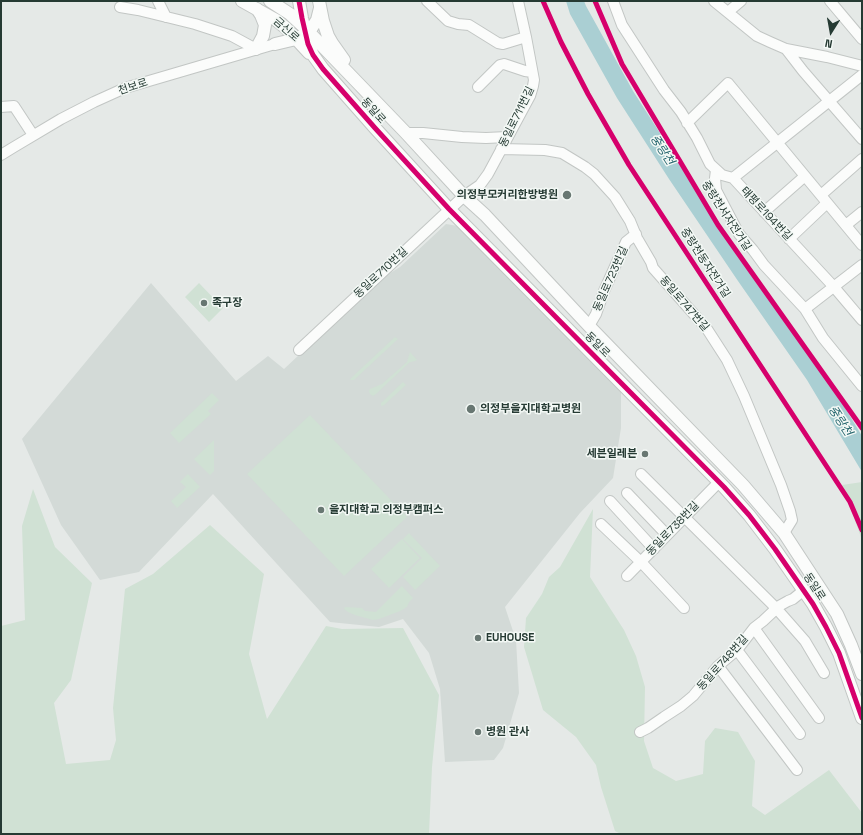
<!DOCTYPE html>
<html>
<head>
<meta charset="utf-8">
<style>
  body { margin:0 }
  #map { position:relative; width:863px; height:835px; overflow:hidden; background:#e5e9e7; font-family:"Space Grotesk",sans-serif }
  canvas { display:block }
  .frame { position:absolute; inset:0; border:2px solid #253a33; pointer-events:none }
  .north { position:absolute; left:811px; top:12px; width:40px; height:40px; -webkit-text-stroke:3px #f3f8f5; paint-order:stroke; rotate:191deg; font-size:11px; font-weight:700; line-height:16px; text-align:center; color:#253a33 }
  .north::after { content:''; display:block; margin:auto; width:14px; height:18px; background:#253a33; clip-path:polygon(50% 0,100% 100%,50% 72%,0 100%) }
</style>
</head>
<body>
<div id="map">
<canvas width="863" height="835"></canvas>
<div class="frame"></div>
<div class="north">N</div>
</div>
<script>
const context = document.querySelector('canvas').getContext('2d');
context.lineJoin = 'round';
function fill(path, color) {
  context.fillStyle = color;
  context.fill(path, 'evenodd');
}
function toPath(rows) {
  const path = new Path2D();
  for (const r of rows) {
    path.moveTo(r[0], r[1]);
    for (let i = 2; i < r.length; i += 2) path.lineTo(r[i], r[i + 1]);
  }
  return path;
}
function stroke(path, color, width, dash) {
  context.strokeStyle = color;
  context.lineWidth = width;
  context.lineCap = dash ? 'butt' : 'round';
  context.setLineDash(dash || []);
  context.stroke(path);
}
function label(font, color, halo, rows, align = 'center') {
  context.font = font + ' "Space Grotesk","Noto Sans KR",sans-serif';
  context.lineWidth = 3;
  context.setLineDash([]);
  context.textBaseline = 'middle';
  context.strokeStyle = halo;
  context.fillStyle = color;
  for (const [text, x, y, turn = 0] of rows) {
    context.save();
    context.translate(x, y);
    context.rotate((+turn || 0) * Math.PI / 180);
    context.textAlign = isNaN(turn) ? turn : align;
    if (halo) context.strokeText(text, 0, 0);
    context.fillText(text, 0, 0);
    context.restore();
  }
}
const built = toPath([
  [446,224,464,227,621,390,621,428,613,478,580,513,505,607,516,640,519,693,503,748,494,760,445,762,440,689,429,653,403,619,379,627,330,622,213,494,139,572,100,580,61,525,22,439,151,283,236,381,268,356,284,369,379,280,400,267]
]);
const green = toPath([
  [199,283,223,308,209,322,185,297],
  [395,337,398,339,354,380,351,380,350,379],
  [410,352,417,360,415,361,410,362,376,394,373,396,370,394,369,391,370,389,382,384,407,362],
  [403,382,406,385,384,405,382,406,381,405,381,403],
  [212,393,219,400,208,411,211,414,179,443,170,433],
  [310,415,407,517,344,576,247,474],
  [214,440,214,471,210,475,194,459],
  [188,474,200,487,177,508,171,501,186,487,180,482],
  [862,482,862,540,842,485],
  [33,489,55,547,92,583,71,680,54,703,66,764,110,760,116,740,113,708,125,589,153,574,210,525,264,574,249,654,267,719,326,626,342,629,403,628,439,695,432,767,429,834,1,834,1,626,25,620,22,526],
  [593,509,590,577,624,630,636,656,645,687,644,741,653,768,676,781,703,774,705,741,715,728,738,732,755,761,752,806,765,815,829,770,862,813,862,834,621,834,615,831,601,787,596,765,576,737,543,710,524,647,526,618,542,594,549,577,560,567],
  [409,533,440,566,415,590,403,577,422,558,403,539],
  [402,539,420,558,389,588,371,569],
  [402,586,413,598,409,602,407,607,400,611,379,619,373,620,355,615,348,612,344,609,345,607,362,608,365,611,376,612]
]);
const water = toPath([
  [566,1,584,1,586,6,633,91,683,169,751,270,821,368,862,436,862,472,807,380,738,281,669,179,617,98,570,14]
]);
const minor = toPath([
  [158,1,166,17],
  [427,1,448,21,458,24,469,25,498,43,503,44,526,37],
  [613,1,622,25,664,90,681,112,697,138,710,164,722,175,733,178],
  [714,1,757,36,770,42,786,49,827,57,862,66],
  [830,1,862,39],
  [120,7,138,10,195,24,232,36,256,49],
  [728,12,741,1],
  [786,49,803,71,862,139],
  [478,87,500,65,504,64,525,71,532,72],
  [1,107,14,106,33,135],
  [687,123,728,83,862,245],
  [406,133,423,133,462,137,486,138,507,137],
  [501,149,545,150,562,153,585,167,594,174,615,197,630,221,637,238,651,262,653,268,707,329,727,360,744,396,781,485,790,511,792,520,784,533],
  [1,155,14,147,61,119,94,102,125,88,275,44],
  [716,170,715,178,716,190,739,234,753,250,764,265,805,309],
  [733,178,834,287,862,320],
  [733,178,862,75],
  [821,195,862,159],
  [764,212,805,176],
  [846,225,862,212],
  [789,239,827,203],
  [862,265,805,309,823,338,862,386],
  [589,326,596,314,604,291,626,242,636,234],
  [299,350,464,196,480,185,488,174,530,96,533,86,534,80,526,37,518,1],
  [641,474,776,608,805,641,824,673],
  [627,493,667,535],
  [610,501,654,549],
  [601,524,641,562,684,608],
  [627,576,719,482],
  [754,628,819,718],
  [737,650,800,734],
  [718,666,797,770],
  [640,732,648,728,664,717,681,706,693,696,718,666,737,650,754,628,763,621,779,606,788,601,793,599,804,590]
]);
const tertiary = toPath([
  [242,1,276,20,286,28,309,53],
  [270,1,290,14,304,27,406,133,464,196,485,215,589,326,743,485,784,533,837,614,851,645,862,674],
  [299,1,302,18,308,44,313,55,323,69,375,128,449,209,724,487,749,515,775,549,813,604,826,627,839,653,862,718],
  [319,1,323,21,328,36,332,43,344,60],
  [275,44,296,39,309,32,317,20,320,8],
  [256,49,263,36,265,25,261,15,257,9]
]);
const cycleway = toPath([
  [299,1,302,18,308,44,313,55,323,69,375,128,449,209,724,487,749,515,775,549,813,604,826,627,839,653,862,718],
  [543,1,561,42,588,94,629,165,850,502,862,530],
  [595,1,622,64,718,225,862,428]
]);
const markers = [
  [567,195,5,"#687772"],
  [204,303,4,"#687772"],
  [471,409,5,"#687772"],
  [645,454,4,"#687772"],
  [321,510,4,"#687772"],
  [478,638,4,"#687772"],
  [478,732,4,"#687772"]
];
const streetNames = [
  ["금신로",286,30,42],
  ["천보로",133,87,-18],
  ["동일로",373,111,48],
  ["동일로711번길",517,117,-64],
  ["태평로194번길",766,214,47],
  ["중랑천서자전거길",726,216,57],
  ["중랑천동자전거길",705,263,57],
  ["동일로710번길",381,273,-43],
  ["동일로723번길",611,279,-66],
  ["동일로747번길",684,304,49],
  ["동일로",597,345,45],
  ["동일로738번길",673,529,-46],
  ["동일로",814,587,57],
  ["동일로748번길",723,663,-48]
];
const poiNames = [
  ["의정부모커리한방병원",558,195,"right"],
  ["족구장",212,303],
  ["의정부을지대학교병원",480,409],
  ["세븐일레븐",637,454,"right"],
  ["을지대학교 의정부캠퍼스",329,510],
  ["EUHOUSE",486,638],
  ["병원 관사",486,732]
];
const waterNames = [
  ["중랑천",662,150,57],
  ["중랑천",840,421,57]
];
fill(built, '#d3dad7');
fill(green, '#d0e1d4');
fill(water, '#aacfd3');
stroke(minor, '#c2c6c4', 12);
stroke(tertiary, '#c2c6c4', 14);
stroke(minor, '#fbfcfb', 10);
stroke(tertiary, '#fbfcfb', 12);
stroke(cycleway, '#d6006c', 5);
for (const [x, y, r, color] of markers) {
  const dot = new Path2D();
  dot.arc(x, y, r, 0, 2 * Math.PI);
  context.fillStyle = color;
  context.fill(dot);
  stroke(dot, '#f3f8f5', 1.5);
}
label('11px', '#253a33', '#f3f8f5', streetNames);
label('bold 11px', '#253a33', '#f3f8f5', poiNames, 'left');
label('italic 12px', '#26676f', '#f3f8f5', waterNames);
</script>
</body>
</html>
